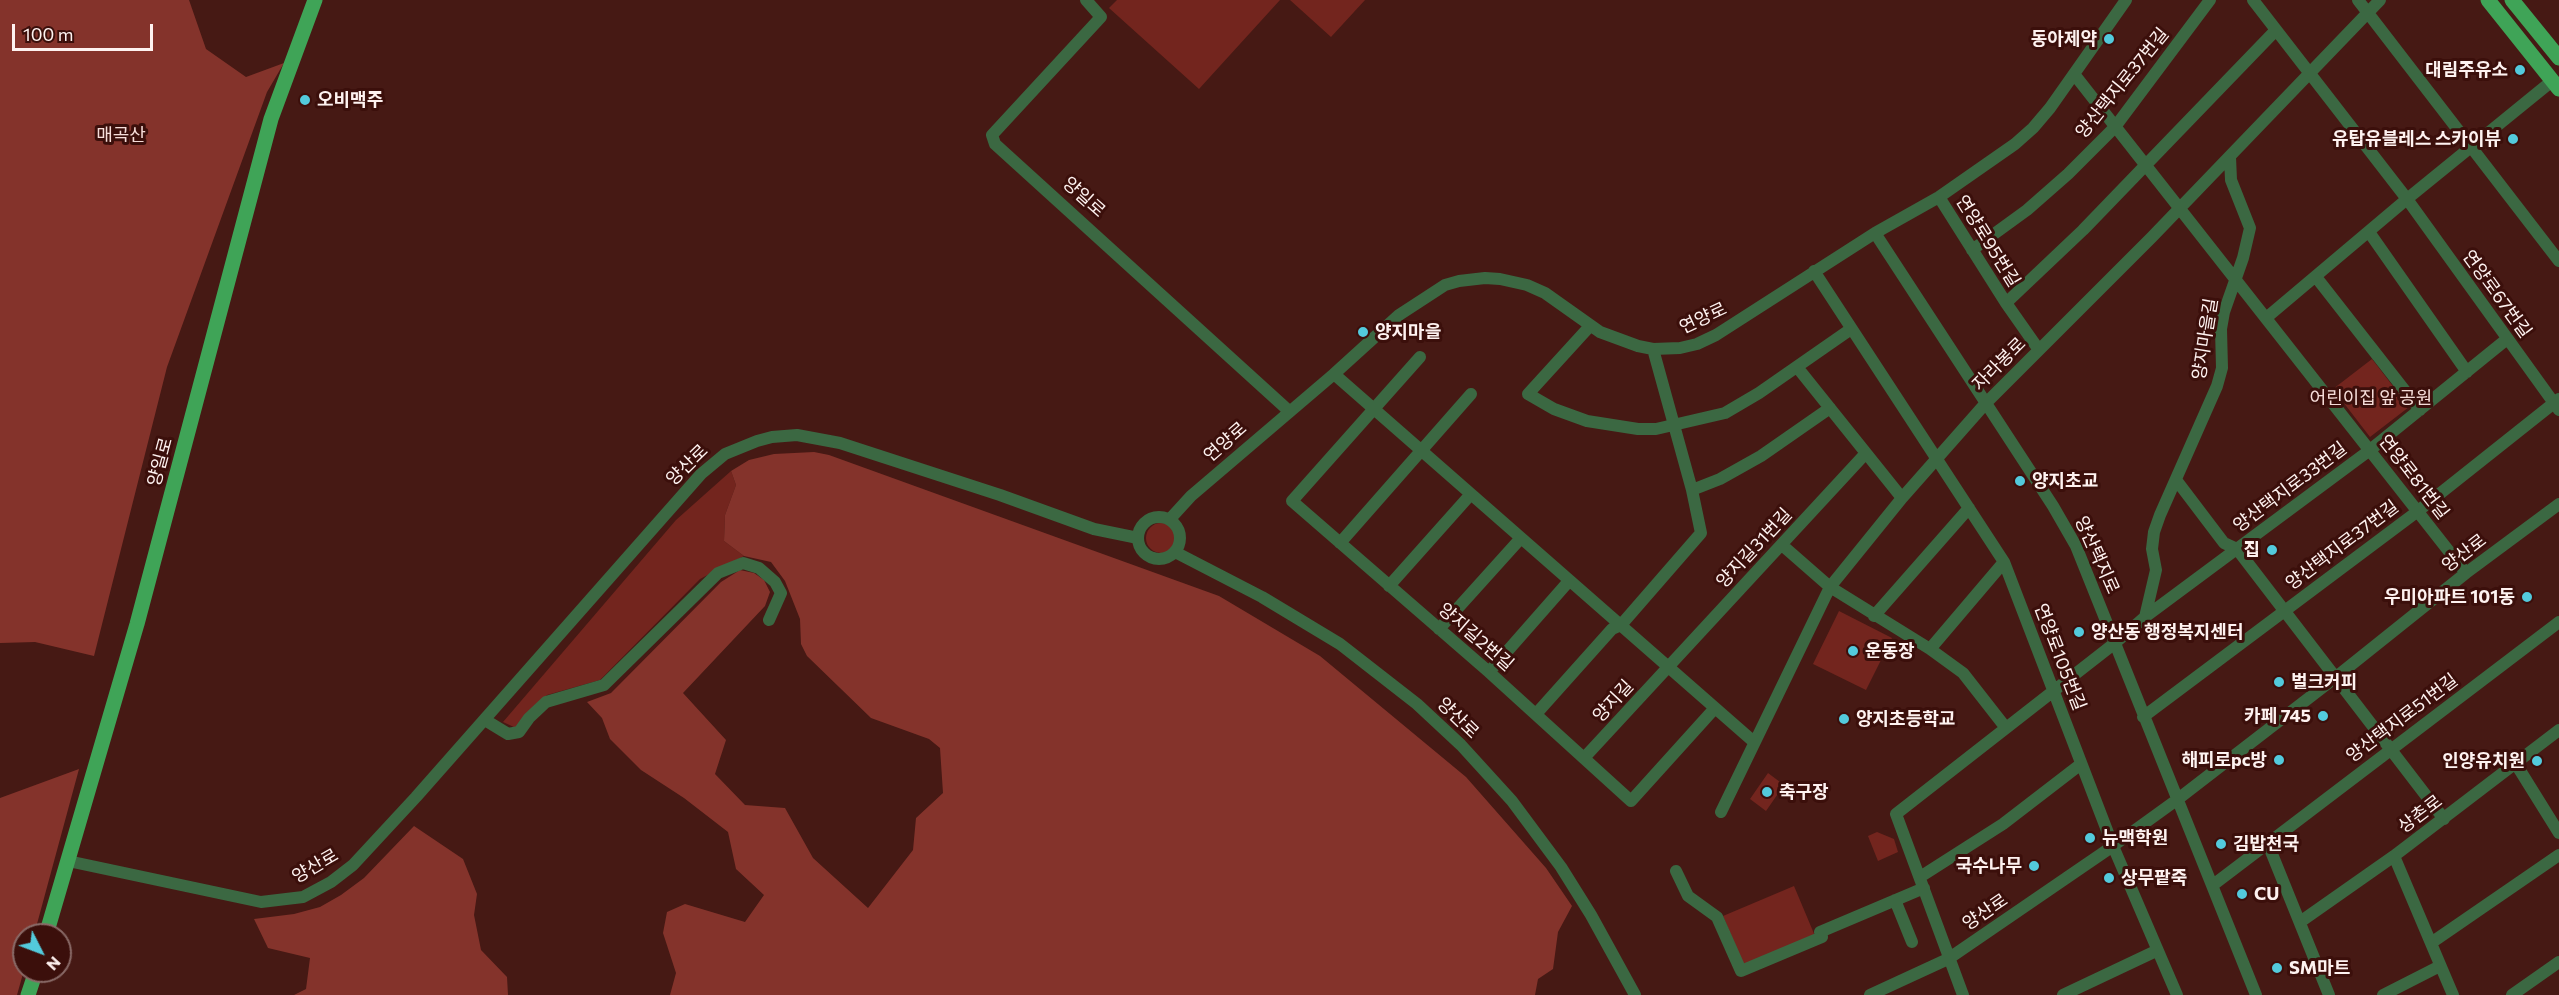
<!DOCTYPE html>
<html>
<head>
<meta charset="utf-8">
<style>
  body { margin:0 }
  #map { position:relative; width:2559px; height:995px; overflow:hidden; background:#461914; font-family:Commissioner,sans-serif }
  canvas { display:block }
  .north { position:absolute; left:12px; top:923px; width:60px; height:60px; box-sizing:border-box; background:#3b0f0b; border:2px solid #896a67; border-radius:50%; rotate:132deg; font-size:16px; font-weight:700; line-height:24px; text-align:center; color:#fef2f0 }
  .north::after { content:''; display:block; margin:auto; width:21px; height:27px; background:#53cadc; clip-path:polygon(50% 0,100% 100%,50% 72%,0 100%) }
  .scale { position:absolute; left:12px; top:24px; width:141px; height:27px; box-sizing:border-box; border:3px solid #fef2f0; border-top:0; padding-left:8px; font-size:18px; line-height:21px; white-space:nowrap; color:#fef2f0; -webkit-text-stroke:4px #3b0f0b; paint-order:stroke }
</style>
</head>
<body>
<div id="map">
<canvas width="2559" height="995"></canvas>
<div class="north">N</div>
<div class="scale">100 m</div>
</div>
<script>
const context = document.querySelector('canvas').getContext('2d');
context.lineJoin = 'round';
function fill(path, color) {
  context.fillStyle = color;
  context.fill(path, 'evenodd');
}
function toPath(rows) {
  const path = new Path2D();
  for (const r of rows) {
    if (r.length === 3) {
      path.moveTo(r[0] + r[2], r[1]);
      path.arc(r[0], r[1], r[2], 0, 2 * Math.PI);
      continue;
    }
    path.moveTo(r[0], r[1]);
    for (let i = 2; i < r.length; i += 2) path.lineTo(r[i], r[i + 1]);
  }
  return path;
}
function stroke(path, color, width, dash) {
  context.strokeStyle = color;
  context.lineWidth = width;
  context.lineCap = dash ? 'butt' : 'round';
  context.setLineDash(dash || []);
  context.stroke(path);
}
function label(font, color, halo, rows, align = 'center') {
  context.font = font + ' Commissioner,"Noto Sans KR",sans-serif';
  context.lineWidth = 6;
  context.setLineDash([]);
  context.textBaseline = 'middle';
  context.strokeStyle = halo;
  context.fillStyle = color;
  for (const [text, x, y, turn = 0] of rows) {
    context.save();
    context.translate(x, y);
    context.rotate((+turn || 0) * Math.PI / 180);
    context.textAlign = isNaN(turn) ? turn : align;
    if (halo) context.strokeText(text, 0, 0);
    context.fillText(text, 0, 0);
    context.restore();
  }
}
const green = toPath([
  [1117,0,1280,0,1199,89,1109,8],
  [1290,0,1365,0,1331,37],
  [2372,359,2409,407,2370,437,2333,389],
  [731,471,736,485,725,515,724,541,744,556,700,579,600,680,547,695,528,712,516,728,503,722,676,520],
  [1161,538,15],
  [1839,611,1892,638,1866,690,1813,664],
  [1768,773,1784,785,1766,811,1750,799],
  [1877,832,1894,839,1898,852,1878,861,1868,836],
  [1794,886,1815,936,1744,966,1723,916]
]);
const forest = toPath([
  [0,0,189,0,206,49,246,77,284,63,267,92,167,367,94,656,35,642,0,643],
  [814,452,829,455,1219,596,1320,656,1466,777,1546,868,1572,906,1558,932,1553,969,1538,979,1535,995,670,995,676,973,663,933,667,912,685,904,745,922,764,895,736,869,728,832,684,798,641,770,610,739,602,718,587,702,611,693,721,582,740,570,754,573,764,580,770,592,765,606,683,693,726,740,715,774,745,805,785,808,813,858,868,908,913,850,916,818,943,793,940,748,929,739,871,718,807,656,801,644,800,619,785,581,771,562,744,556,724,541,725,515,736,485,731,471,749,460,774,454],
  [79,769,34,935,24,935,24,970,17,995,0,995,0,798],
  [414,826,463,859,477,894,474,915,481,950,507,977,508,995,294,995,306,989,310,958,268,948,254,919,294,914,320,907,341,895,364,878]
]);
const minor = toPath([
  [1086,0,1101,17,992,135,995,144,1289,411],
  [2253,0,2407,199,2559,410],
  [2358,0,2559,261],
  [2074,74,2466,573],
  [1939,197,2006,303,2039,350],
  [2369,232,2467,372],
  [1875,233,2053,506,2076,546,2256,995],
  [1972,250,2027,210,2068,174,2115,127,2210,0],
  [1814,271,2004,562,2113,846,2177,995],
  [2316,277,2420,410],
  [2006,303,2083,230,2276,30],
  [2266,318,2407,199,2552,81],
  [1590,326,1528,394,1554,409,1587,421,1638,429,1656,429,1725,413,1759,393,1851,329],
  [1420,357,1292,501,1489,672,1631,801,1715,708],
  [1797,367,1902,498],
  [1334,374,1754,742],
  [2177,481,2224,543,2237,549,2444,819],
  [1692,490,1720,479,1761,456,1830,408],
  [1159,538,21],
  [1170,519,1191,496,1334,374,1399,315,1445,285,1459,281,1485,278,1500,279,1527,285,1545,293,1600,332,1638,346,1653,349,1680,348,1697,344,1716,335,1875,233,1939,197,2015,144,2033,128,2050,108,2126,0],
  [1340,543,1471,394],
  [1782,545,1830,587,1930,649,1963,673,2006,728],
  [1175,552,1262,597,1340,644,1417,704,1461,745,1512,801,1561,867,1591,915,1635,995],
  [1389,586,1471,494],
  [1874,616,1969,508],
  [2145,617,2156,570,2152,549,2154,532,2160,515,2217,386,2222,368,2221,329,2224,312,2243,258,2250,228,2231,180,2230,157],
  [1439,629,1521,538],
  [1930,649,2004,562],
  [1489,672,1569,581],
  [1536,714,1612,629,1621,625,1701,533,1692,490,1653,349],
  [2143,717,2418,511,2559,399],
  [485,720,508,734,519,732,529,718,546,702,604,685,718,573,743,563,759,568,775,582,781,593,769,620],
  [1584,758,1866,453],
  [2516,764,2559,833],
  [1721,812,1830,587,1902,498,1985,404,2152,237,2380,0],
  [2268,844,2329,995],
  [2394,856,2453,995],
  [68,861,261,902,303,897,331,882,353,865,416,797,701,474,725,454,757,441,772,437,797,435,840,443,1000,495,1094,529,1138,538],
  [1676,871,1688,896,1717,917,1741,971,1822,937,1820,932,1924,888],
  [1920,877,2003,824,2081,764],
  [2213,885,2559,622],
  [1895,900,1912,942],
  [2300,922,2394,856,2559,730],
  [2431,943,2559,855],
  [1870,995,1948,959,2113,846,2178,799,2336,677,2466,573,2559,504],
  [1963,995,1896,814,2115,643,2145,617,2370,450,2507,339],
  [2063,995,2156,951],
  [2383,995,2440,966],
  [2512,995,2559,962]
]);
const major = toPath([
  [2488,0,2559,89],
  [2512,0,2559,58],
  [46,935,137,624,271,119,315,0],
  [28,995,36,971]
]);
const markers = [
  [2109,39,6,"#53cadc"],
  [2520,70,6,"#53cadc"],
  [305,100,6,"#53cadc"],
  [2513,139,6,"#53cadc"],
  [1363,332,6,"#53cadc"],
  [2020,481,6,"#53cadc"],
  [2272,550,6,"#53cadc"],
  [2527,597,6,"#53cadc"],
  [2079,632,6,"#53cadc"],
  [1853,651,6,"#53cadc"],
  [2279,682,6,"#53cadc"],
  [2323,716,6,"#53cadc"],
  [1844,719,6,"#53cadc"],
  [2279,760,6,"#53cadc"],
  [2537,761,6,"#53cadc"],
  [1767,792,6,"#53cadc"],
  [2090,838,6,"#53cadc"],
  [2221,844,6,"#53cadc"],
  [2034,866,6,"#53cadc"],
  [2109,878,6,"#53cadc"],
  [2242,894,6,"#53cadc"],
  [2277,968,6,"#53cadc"]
];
const poiNames = [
  ["동아제약",2097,39,"right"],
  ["대림주유소",2508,70,"right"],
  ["오비맥주",317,100],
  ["유탑유블레스 스카이뷰",2501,139,"right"],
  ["양지마을",1375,332],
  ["양지초교",2032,481],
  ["집",2260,550,"right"],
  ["우미아파트 101동",2515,597,"right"],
  ["양산동 행정복지센터",2091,632],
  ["운동장",1865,651],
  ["벌크커피",2291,682],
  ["카페 745",2311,716,"right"],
  ["양지초등학교",1856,719],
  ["해피로pc방",2267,760,"right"],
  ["인양유치원",2525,761,"right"],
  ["축구장",1779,792],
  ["뉴맥학원",2102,838],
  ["김밥천국",2233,844],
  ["국수나무",2022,866,"right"],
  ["상무팥죽",2121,878],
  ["CU",2254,894],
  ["SM마트",2289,968]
];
const streetNames = [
  ["양산택지로37번길",2122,83,-51],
  ["양일로",1084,197,42],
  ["연양로95번길",1988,241,58],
  ["연양로67번길",2497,294,54],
  ["연양로",1703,318,-25],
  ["양지마을길",2205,339,-81],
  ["자라봉로",1999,364,-45],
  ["연양로",1225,442,-41],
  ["양일로",160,462,-75],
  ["양산로",687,465,-44],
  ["연양로81번길",2414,477,52],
  ["양산택지로33번길",2290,487,-37],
  ["양산택지로37번길",2342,545,-37],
  ["양지길31번길",1754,548,-47],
  ["양산로",2464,553,-37],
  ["양산택지로",2097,555,66],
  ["양지길2번길",1476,637,41],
  ["연양로105번길",2060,657,69],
  ["양지길",1613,701,-47],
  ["양산로",1458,718,44],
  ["양산택지로51번길",2402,718,-37],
  ["상촌로",2420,814,-37],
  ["양산로",315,866,-30],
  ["양산로",1985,912,-34]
];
const parkNames = [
  ["매곡산",121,135],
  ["어린이집 앞 공원",2371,398]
];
fill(green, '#73251e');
fill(forest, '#84332b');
stroke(minor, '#3b6842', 12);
stroke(major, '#3fa457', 15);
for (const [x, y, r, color] of markers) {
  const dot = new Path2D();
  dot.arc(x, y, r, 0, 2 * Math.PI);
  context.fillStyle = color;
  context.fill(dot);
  stroke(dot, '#3b0f0b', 2);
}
label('bold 18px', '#fef2f0', '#3b0f0b', poiNames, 'left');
label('18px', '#fef2f0', '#3b0f0b', streetNames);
label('18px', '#f6ddd9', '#3b0f0b', parkNames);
</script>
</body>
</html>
